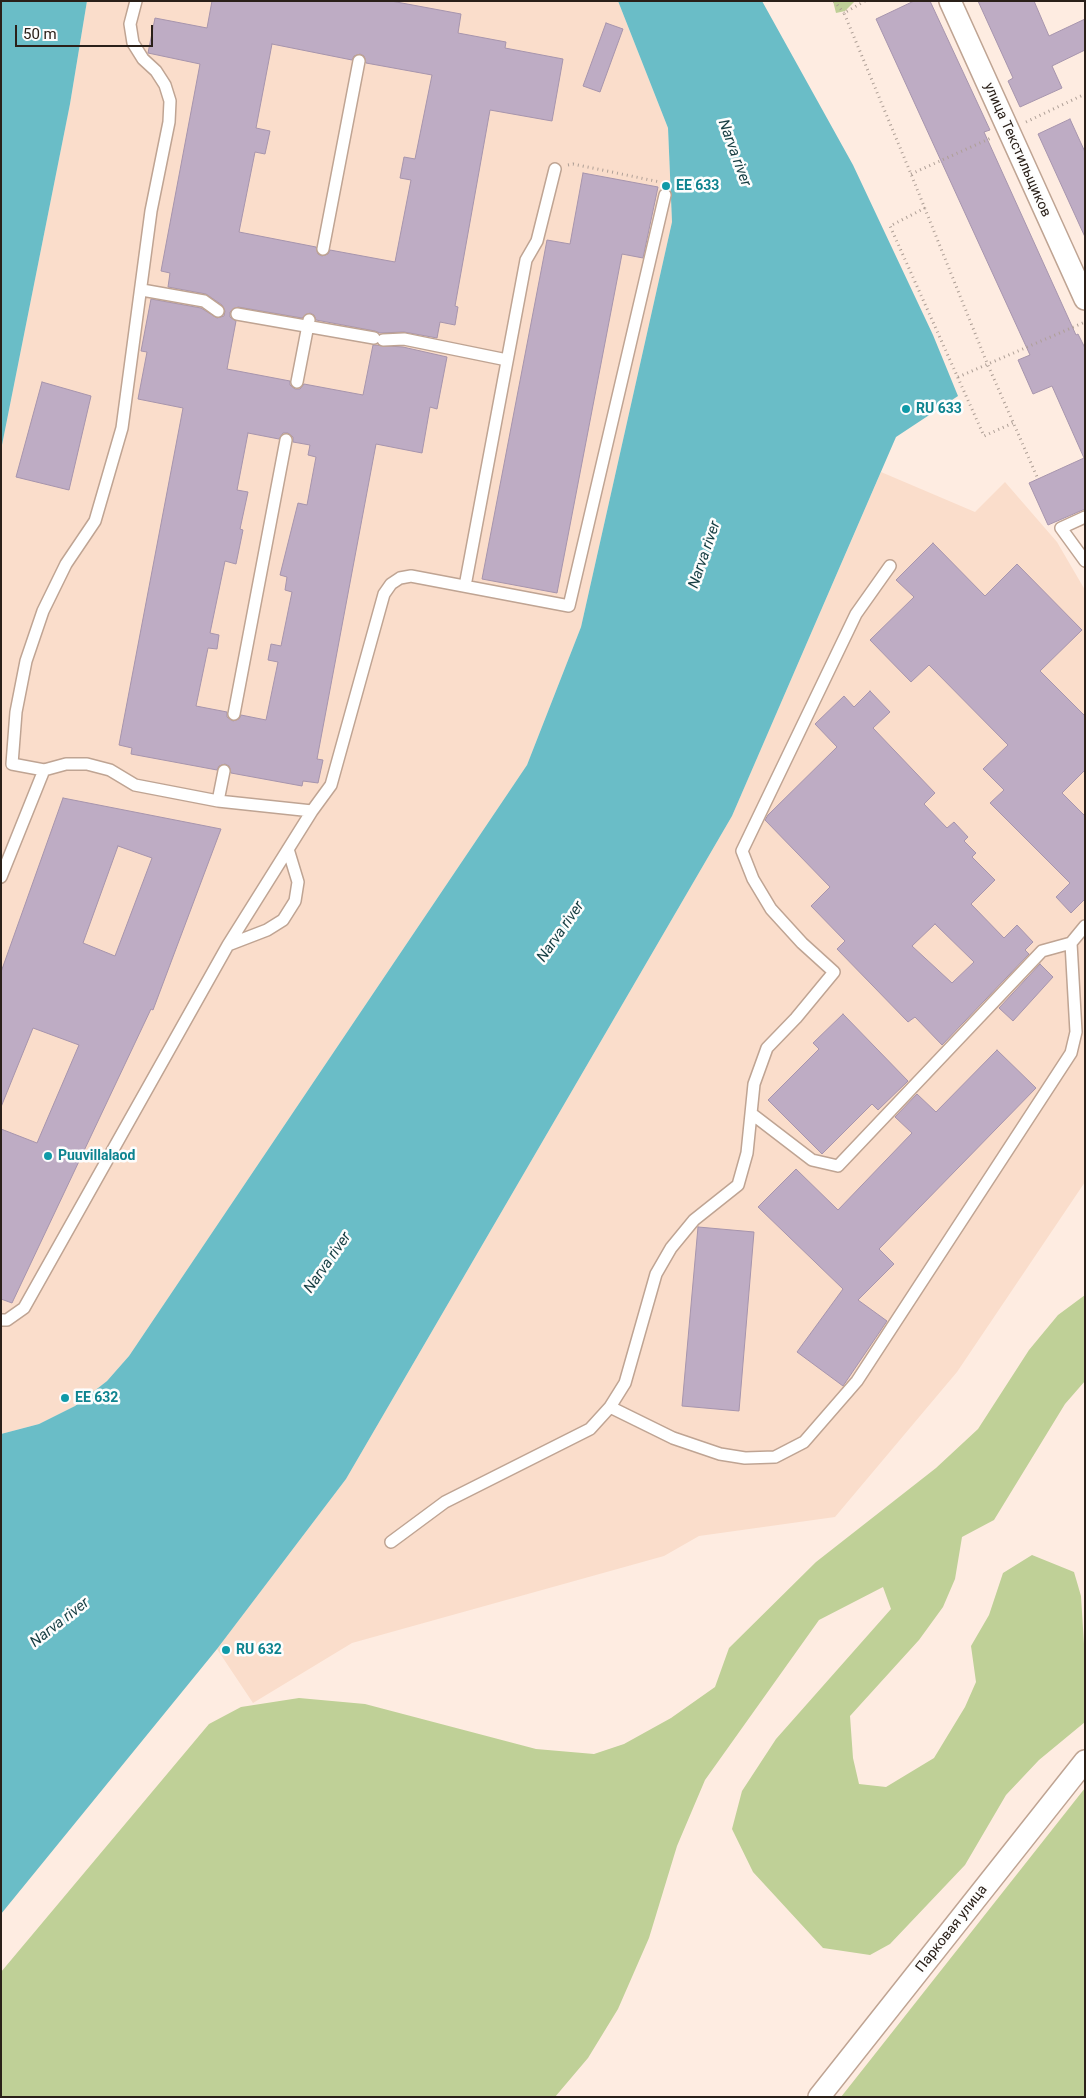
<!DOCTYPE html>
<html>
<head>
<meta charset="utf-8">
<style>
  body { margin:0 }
  #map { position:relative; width:1086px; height:2098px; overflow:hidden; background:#feece1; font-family:Roboto,sans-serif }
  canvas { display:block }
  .frame { position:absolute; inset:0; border:2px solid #2a2019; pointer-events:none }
  .scale { position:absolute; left:15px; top:25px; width:138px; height:22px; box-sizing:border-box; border:2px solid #2a2019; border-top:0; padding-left:6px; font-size:15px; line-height:18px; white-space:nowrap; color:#2a2019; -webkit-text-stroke:4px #fdfdfd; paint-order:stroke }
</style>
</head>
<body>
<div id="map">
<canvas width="1086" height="2098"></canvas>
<div class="frame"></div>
<div class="scale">50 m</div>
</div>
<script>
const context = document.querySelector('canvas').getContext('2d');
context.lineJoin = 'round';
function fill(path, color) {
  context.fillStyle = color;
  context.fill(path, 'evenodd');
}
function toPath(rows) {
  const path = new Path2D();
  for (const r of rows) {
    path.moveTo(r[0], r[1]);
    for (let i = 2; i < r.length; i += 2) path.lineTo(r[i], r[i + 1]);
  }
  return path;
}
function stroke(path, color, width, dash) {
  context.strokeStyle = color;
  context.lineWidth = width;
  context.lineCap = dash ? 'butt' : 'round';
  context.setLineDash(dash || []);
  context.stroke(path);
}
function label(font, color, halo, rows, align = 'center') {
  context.font = font + ' Roboto,sans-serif';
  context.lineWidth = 5;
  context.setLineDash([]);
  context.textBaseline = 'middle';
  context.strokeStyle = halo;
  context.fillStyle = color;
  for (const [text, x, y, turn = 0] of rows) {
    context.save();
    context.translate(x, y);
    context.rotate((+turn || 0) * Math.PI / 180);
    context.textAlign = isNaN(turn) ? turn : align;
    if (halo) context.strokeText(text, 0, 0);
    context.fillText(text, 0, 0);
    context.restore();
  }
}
const built = toPath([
  [87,1,618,1,668,128,672,222,581,627,527,765,129,1356,107,1381,75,1406,39,1424,1,1434,1,450,70,104],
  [881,472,975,512,1005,482,1057,542,1085,590,1085,1182,957,1372,835,1517,699,1536,664,1556,352,1643,253,1703,217,1649,346,1479,732,816]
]);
const green = toPath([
  [833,1,855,1,845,11,836,13],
  [1085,1295,1085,1381,1065,1404,994,1520,962,1537,955,1579,943,1607,919,1640,850,1716,853,1758,859,1784,886,1787,934,1758,965,1707,976,1682,971,1646,989,1615,1003,1573,1032,1555,1074,1572,1081,1596,1085,1660,1085,1722,1039,1760,1006,1795,965,1865,890,1944,870,1955,823,1948,753,1872,732,1829,742,1791,776,1739,891,1609,883,1587,819,1620,705,1780,677,1846,649,1938,618,2009,588,2058,555,2097,1,2097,1,1972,209,1724,241,1707,299,1698,365,1704,536,1749,594,1754,624,1744,671,1718,715,1687,729,1648,816,1562,936,1468,978,1429,1029,1350,1058,1315],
  [1085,1788,1085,2097,841,2097]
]);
const water = toPath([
  [1,1,87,1,70,104,1,450],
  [618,1,762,1,853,165,933,335,958,396,896,437,732,816,346,1479,217,1649,1,1914,1,1434,39,1424,75,1406,107,1381,129,1356,527,765,581,627,672,222,668,128]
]);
const building = toPath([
  [212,1,391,1,461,14,458,33,506,42,505,48,563,59,552,121,490,110,455,306,458,307,455,325,440,322,437,338,404,332,380,333,375,331,316,320,314,315,310,313,302,318,238,307,230,312,230,317,236,321,227,369,290,381,290,385,295,389,300,389,304,384,363,395,373,345,403,347,447,357,437,409,430,407,422,453,376,444,317,759,323,760,318,783,303,781,302,786,231,773,229,766,225,764,219,766,217,770,131,754,132,748,119,745,183,408,138,399,147,352,141,351,151,299,201,308,217,318,224,316,225,311,222,305,206,294,168,287,170,273,161,271,200,64,148,53,155,18,207,28,212,1],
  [272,44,352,60,354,56,360,54,364,56,366,63,432,75,415,159,404,157,400,178,411,180,395,262,330,250,328,254,322,256,318,254,316,247,239,232,255,152,265,154,270,131,256,128,272,44],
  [248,433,279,439,283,433,288,433,293,437,293,442,310,445,308,455,316,457,307,505,298,503,280,575,287,577,285,590,292,592,281,646,271,644,268,660,278,662,266,720,241,715,239,719,233,721,227,717,227,712,196,706,208,648,217,649,219,635,210,633,225,561,236,564,243,530,240,529,248,492,237,490,248,433],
  [914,1,930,1,990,130,984,132,1076,335,1078,334,1085,348,1085,509,1048,525,1029,483,1084,458,1052,386,1033,394,1018,360,1030,355,876,19,914,1],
  [978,1,1034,1,1049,36,1085,19,1085,50,1052,66,1062,88,1020,107,1008,81,1013,78,978,1],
  [606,23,623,29,600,92,583,86,606,23],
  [1070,119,1085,152,1085,237,1038,134,1070,119],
  [583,173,658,187,643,258,622,254,557,593,482,579,547,240,570,244,583,173],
  [42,382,91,396,69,490,16,477,42,382],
  [933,543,985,596,1017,564,1082,630,1040,671,1085,716,1085,770,1062,793,1085,816,1085,899,1071,913,1056,897,1070,883,990,803,1004,790,983,769,1008,745,929,665,911,682,870,640,914,597,896,580,933,543],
  [870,691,890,712,873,728,935,793,924,804,947,828,954,822,968,837,964,841,976,853,972,857,995,880,971,904,1004,938,1017,925,1033,942,1025,950,1029,954,942,1045,915,1017,908,1022,837,949,845,941,811,906,830,887,765,820,768,815,837,747,815,724,844,696,854,707,870,691],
  [935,924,974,962,952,983,912,946,935,924],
  [63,798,221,829,153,1010,151,1009,12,1303,1,1299,1,1129,37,1143,79,1045,33,1028,1,1107,1,972,63,798],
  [118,846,152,858,115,956,83,943,118,846],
  [1040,964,1053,977,1013,1021,999,1008,1040,964],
  [843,1014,908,1081,878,1110,872,1104,822,1154,768,1100,819,1049,813,1043,843,1014],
  [997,1050,1036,1088,879,1249,894,1264,858,1300,887,1321,843,1386,797,1352,843,1289,758,1207,796,1169,838,1210,912,1133,895,1117,917,1094,936,1112,997,1050],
  [698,1227,754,1232,739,1411,682,1406,698,1227]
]);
const path = toPath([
  [834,1,844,13],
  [865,1,844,13,911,174,987,363,1038,479],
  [1026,122,1085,94],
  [568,165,573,164,660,182],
  [911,174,991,138],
  [925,208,890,226,984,436,1013,423],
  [958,377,1085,322]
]);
const service = toPath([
  [136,1,130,24,133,43,143,59,156,71,165,85,170,101,169,122,151,211,122,428,95,521,66,564,43,611,26,661,16,712,12,764,44,770,66,764,87,764,110,770,135,785,218,801,312,811,331,785,384,594,391,584,400,578,411,576,569,606,665,195],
  [323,249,359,61],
  [142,290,204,301,218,311],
  [237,314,374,338],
  [383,340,404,339,507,360],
  [297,382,309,320],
  [1085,517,1061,528,1085,561],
  [465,586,526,260,537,241,555,169],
  [234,714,286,440],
  [218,801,224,771],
  [1,877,44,770],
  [228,945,267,930,283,920,295,901,298,882,288,849],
  [752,1114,812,1160,838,1166,1042,951,1071,943],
  [1,1320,7,1320,24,1308,228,945,312,811],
  [610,1407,673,1438,720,1454,745,1458,775,1457,804,1442,857,1381,1071,1053,1076,1032,1071,943,1085,926],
  [391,1542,445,1502,590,1429,610,1407,625,1383,656,1274,671,1248,694,1220,738,1185,747,1153,754,1084,767,1048,796,1018,834,972,802,943,771,909,753,879,742,851,856,614,890,566]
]);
const minor = toPath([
  [950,1,1085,299],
  [819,2097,1085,1761]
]);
const markers = [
  [666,186,5,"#0f9aa8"],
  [906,409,5,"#0f9aa8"],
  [48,1156,5,"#0f9aa8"],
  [65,1398,5,"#0f9aa8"],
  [226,1650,5,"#0f9aa8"]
];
const streetNames = [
  ["улица Текстильщиков",1017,150,66],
  ["Парковая улица",952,1929,-52]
];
const cultureNames = [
  ["EE 633",676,186],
  ["RU 633",916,409],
  ["Puuvillalaod",58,1156],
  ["EE 632",75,1398],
  ["RU 632",236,1650]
];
const waterNames = [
  ["Narva river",734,153,70],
  ["Narva river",705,555,-71],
  ["Narva river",561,932,-55],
  ["Narva river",328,1263,-55],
  ["Narva river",60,1623,-38]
];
fill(built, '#faddcb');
fill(green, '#bfd097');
fill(water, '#6abdc7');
fill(building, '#beacc4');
stroke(building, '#a795ad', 1);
stroke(service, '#bfa493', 14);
stroke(minor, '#bfa493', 24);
stroke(path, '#ae9f96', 3, [1, 4]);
stroke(service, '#fff', 11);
stroke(minor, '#fff', 21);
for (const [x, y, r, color] of markers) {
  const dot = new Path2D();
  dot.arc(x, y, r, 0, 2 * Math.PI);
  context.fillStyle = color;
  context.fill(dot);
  stroke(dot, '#fdfdfd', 2);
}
label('14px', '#2a2019', '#fdfdfd', streetNames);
label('bold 14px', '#0d838f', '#fdfdfd', cultureNames, 'left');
label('italic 15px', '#153d42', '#fdfdfd', waterNames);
</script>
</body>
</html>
